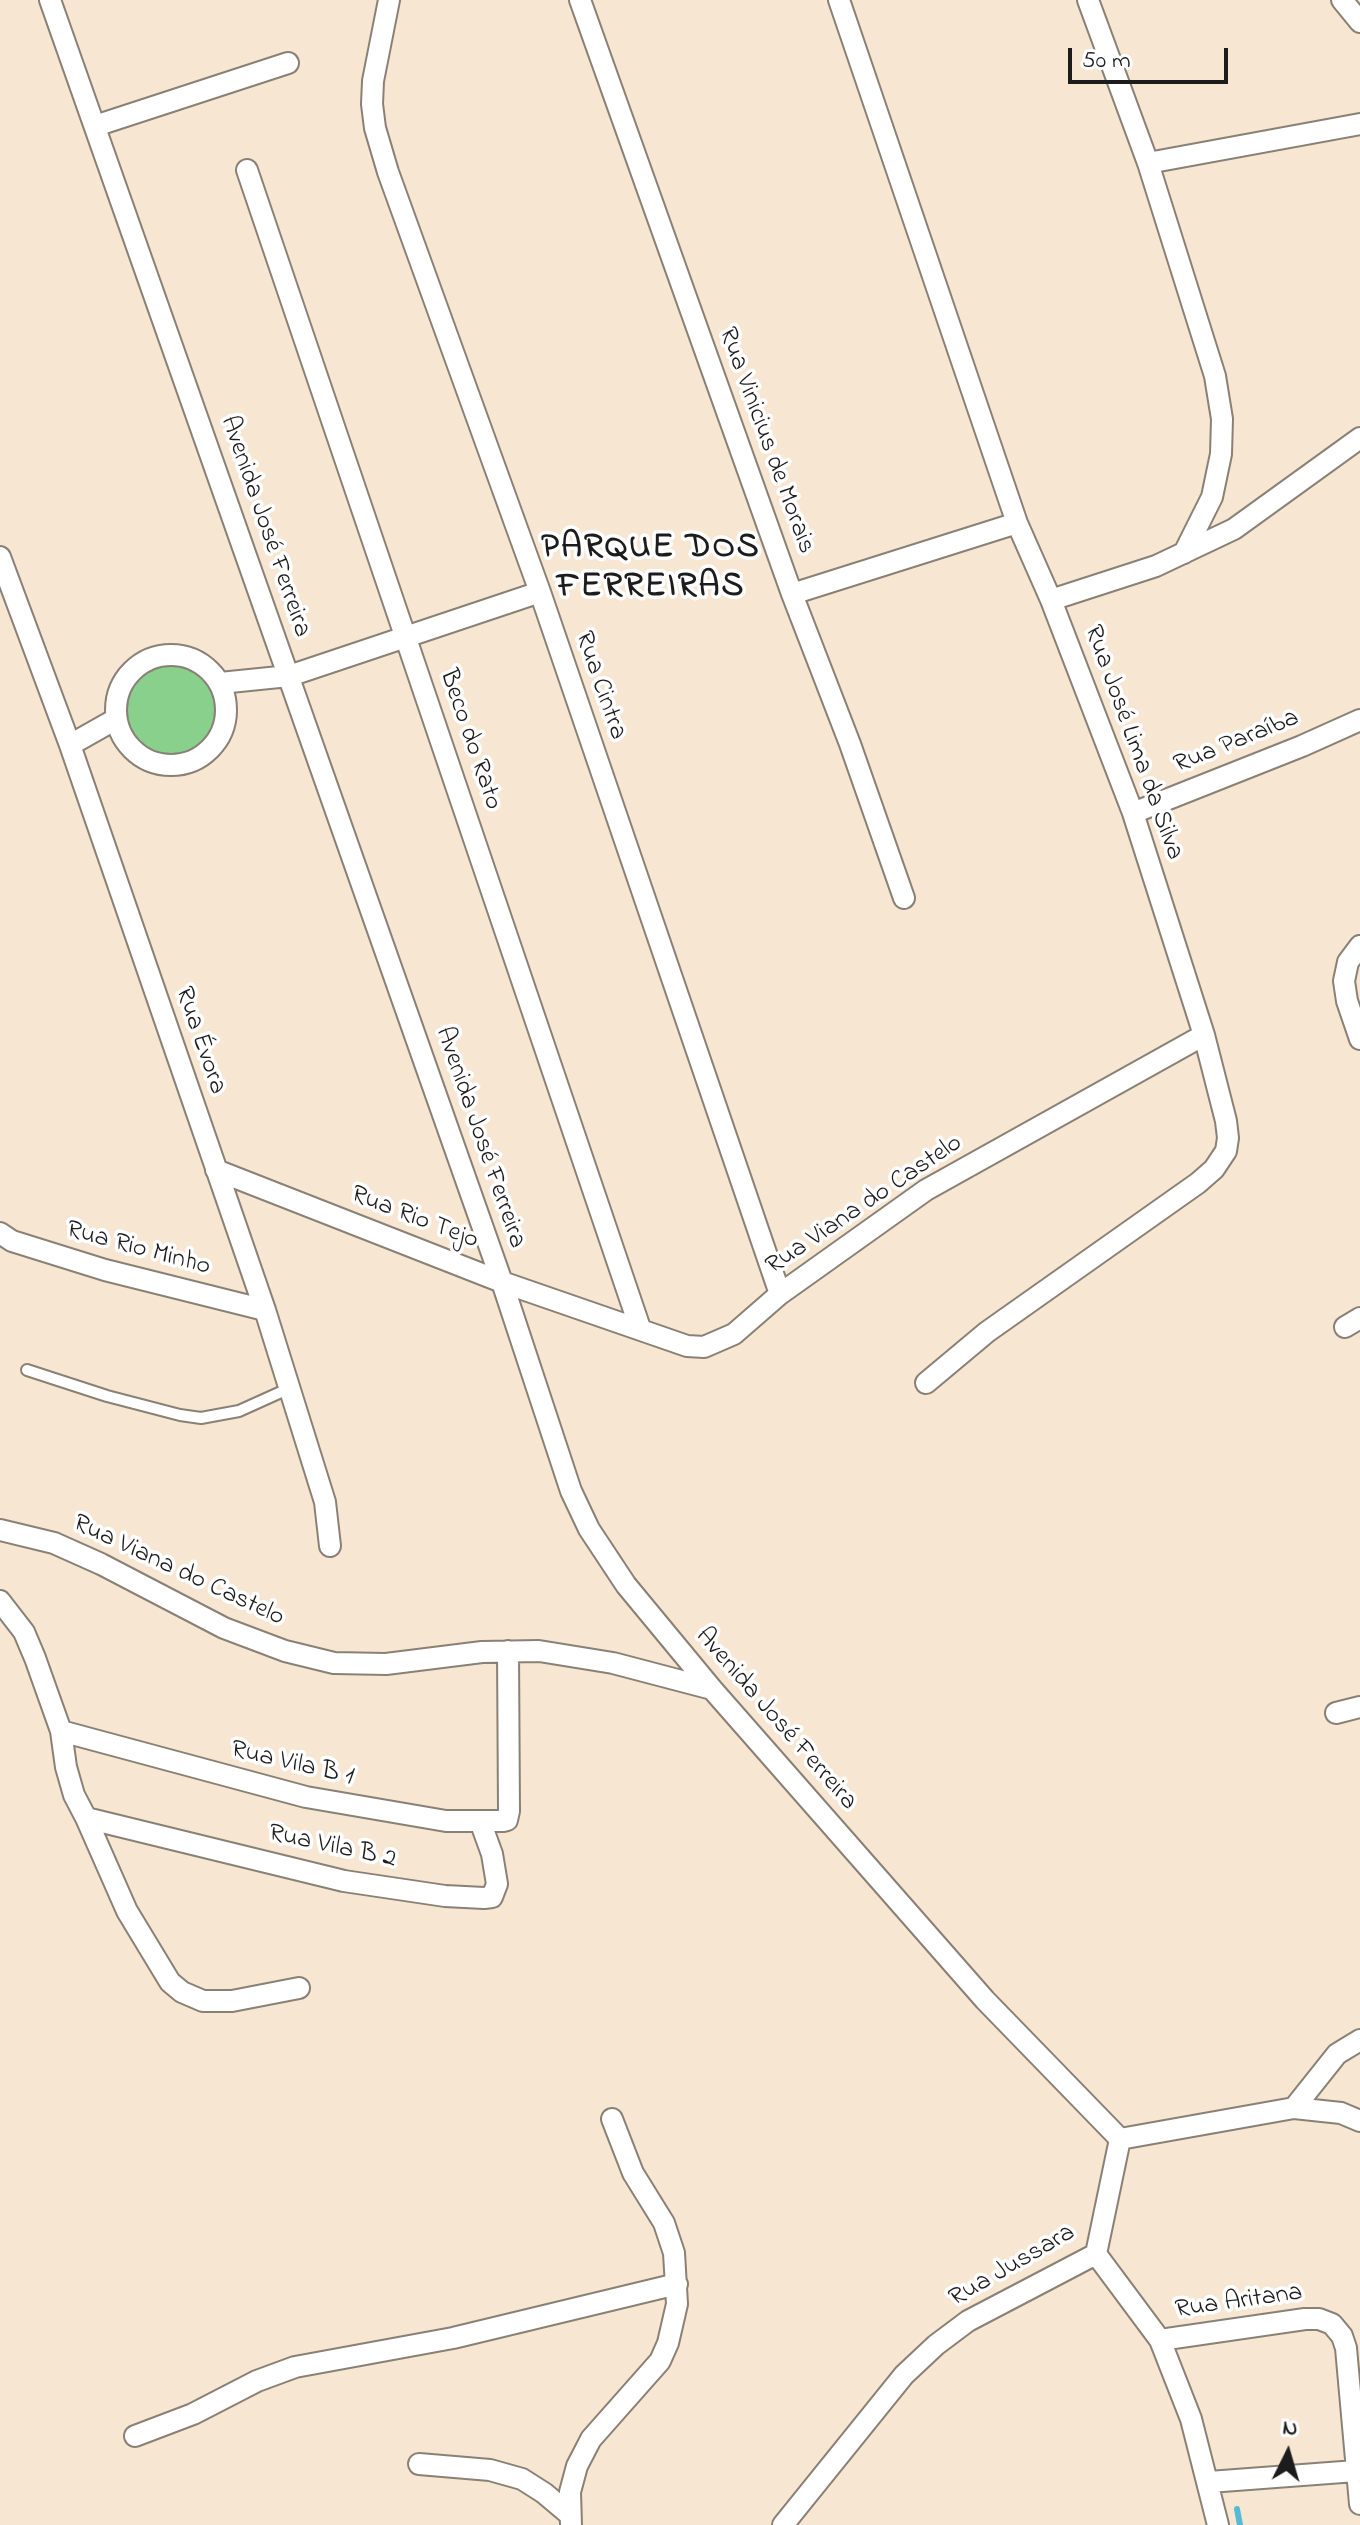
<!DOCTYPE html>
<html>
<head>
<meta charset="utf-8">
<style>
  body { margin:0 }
  #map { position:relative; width:1360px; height:2525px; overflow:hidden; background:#f7e6d1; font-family:"Indie Flower",sans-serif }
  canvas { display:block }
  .north { position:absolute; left:1248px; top:2413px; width:80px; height:80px; -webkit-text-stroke:6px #fff; paint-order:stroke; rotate:5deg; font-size:22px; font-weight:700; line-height:32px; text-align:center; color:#1c1c1c }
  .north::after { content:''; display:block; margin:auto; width:28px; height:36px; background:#1c1c1c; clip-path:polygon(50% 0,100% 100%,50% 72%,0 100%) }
  .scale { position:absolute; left:1068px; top:48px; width:160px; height:36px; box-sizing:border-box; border:4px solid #1c1c1c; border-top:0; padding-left:10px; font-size:24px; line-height:28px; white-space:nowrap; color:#1c1c1c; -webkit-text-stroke:6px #fff; paint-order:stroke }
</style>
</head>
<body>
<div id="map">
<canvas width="1360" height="2525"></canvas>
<div class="north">N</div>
<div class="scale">50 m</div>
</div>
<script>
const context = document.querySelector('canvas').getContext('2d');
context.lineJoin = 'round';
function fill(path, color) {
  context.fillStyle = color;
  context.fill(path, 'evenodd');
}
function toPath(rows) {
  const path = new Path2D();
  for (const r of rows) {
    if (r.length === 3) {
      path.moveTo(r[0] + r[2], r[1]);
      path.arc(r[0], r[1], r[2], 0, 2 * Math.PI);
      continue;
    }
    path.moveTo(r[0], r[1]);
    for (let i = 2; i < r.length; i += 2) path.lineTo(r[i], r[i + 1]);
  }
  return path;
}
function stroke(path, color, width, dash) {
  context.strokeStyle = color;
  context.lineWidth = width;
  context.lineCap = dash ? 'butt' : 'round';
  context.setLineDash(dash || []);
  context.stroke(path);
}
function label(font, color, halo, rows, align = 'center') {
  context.font = font + ' "Indie Flower",sans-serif';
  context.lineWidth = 7;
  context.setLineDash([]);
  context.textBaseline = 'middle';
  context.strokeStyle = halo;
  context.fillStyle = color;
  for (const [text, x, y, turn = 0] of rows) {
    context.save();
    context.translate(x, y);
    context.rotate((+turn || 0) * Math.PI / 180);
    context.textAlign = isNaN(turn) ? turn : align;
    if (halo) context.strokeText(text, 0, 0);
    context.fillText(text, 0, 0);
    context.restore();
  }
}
const green = toPath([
  [170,711,47]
]);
const stream = toPath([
  [1237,2509,1240,2525]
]);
const service = toPath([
  [27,1370,107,1396,180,1415,201,1418,239,1411,290,1388]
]);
const minor = toPath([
  [50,0,502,1282,571,1491,589,1529,626,1585,712,1689,985,2000,1120,2139],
  [389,0,373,81,372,104,375,128,388,172,540,592,780,1294],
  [580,0,792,594,850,744,904,898],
  [839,0,1017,523,1051,600,1133,813,1204,1035,1226,1121,1228,1138,1226,1151,1214,1169,1198,1183,987,1332,926,1383],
  [1088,0,1148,163,1215,376,1222,419,1221,454,1212,497,1184,553],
  [1342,0,1360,22],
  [95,126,288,63],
  [1148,163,1360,124],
  [247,170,640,1328],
  [0,557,70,745,265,1310,325,1502,330,1546],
  [792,594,1017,523],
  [1051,600,1156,566,1234,529,1360,438],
  [171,710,55],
  [220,683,289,676,540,592],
  [70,745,116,719],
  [1133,813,1302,746,1360,720],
  [1360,946,1348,962,1344,981,1347,1001,1360,1039],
  [216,1170,502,1282,687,1346,704,1347,734,1334,780,1294,926,1190,1204,1035],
  [0,1233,12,1241,105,1270,265,1310],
  [1345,1327,1360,1318],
  [0,1530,54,1543,101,1564,224,1628,285,1651,334,1663,386,1664,482,1652,539,1651,613,1663,712,1689],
  [0,1601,24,1632,35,1658,61,1731,66,1767,74,1795,86,1818,127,1911,170,1982,182,1992,203,2001,232,2001,299,1988],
  [1336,1713,1360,1707],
  [61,1731,306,1797,446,1821,503,1821,507,1820,509,1811,508,1651],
  [86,1818,344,1881,445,1896,484,1898,492,1897,497,1884,492,1854,480,1821],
  [1294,2108,1337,2054,1360,2040],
  [1096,2254,1160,2340,1191,2419,1218,2525],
  [1160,2340,1305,2319,1319,2319,1332,2324,1342,2336,1346,2348,1360,2504],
  [135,2436,193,2414,257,2381,295,2367,453,2338,677,2284],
  [419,2464,490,2470,522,2479,544,2493,569,2514],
  [1209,2482,1356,2471],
  [571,2525,570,2492,577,2466,591,2439,660,2361,668,2343,677,2304,674,2253,664,2223,633,2173,612,2119],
  [783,2525,904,2375,936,2345,968,2321,1096,2254,1120,2139,1294,2108,1341,2113,1360,2121]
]);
const streetNames = [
  ["Rua Vinicius de Morais",765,441,70],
  ["Avenida José Ferreira",264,527,71],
  ["Rua Cintra",599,686,71],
  ["Beco do Rato",469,740,71],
  ["Rua José Lima da Silva",1132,743,70],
  ["Rua Paraíba",1237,743,-22],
  ["Rua Évora",199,1041,71],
  ["Avenida José Ferreira",479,1138,71],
  ["Rua Viana do Castelo",865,1206,-34],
  ["Rua Rio Tejo",414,1219,21],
  ["Rua Rio Minho",138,1250,15],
  ["Rua Viana do Castelo",178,1572,25],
  ["Avenida José Ferreira",775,1720,49],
  ["Rua Vila B 1",292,1765,13],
  ["Rua Vila B 2",332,1848,12],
  ["Rua Jussara",1013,2267,-30],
  ["Rua Aritana",1239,2303,-8]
];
const districtNames = [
  ["PARQUE DOS",651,550],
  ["FERREIRAS",651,589]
];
fill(green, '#88d08c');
stroke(stream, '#55bad3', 6);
stroke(service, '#8a8176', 14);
stroke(minor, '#8a8176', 24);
stroke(service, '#fff', 10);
stroke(minor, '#fff', 20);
label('26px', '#1c1c1c', '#fff', streetNames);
context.letterSpacing = '2px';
label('bold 34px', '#1c1c1c', '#fff', districtNames);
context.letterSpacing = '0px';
</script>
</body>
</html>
